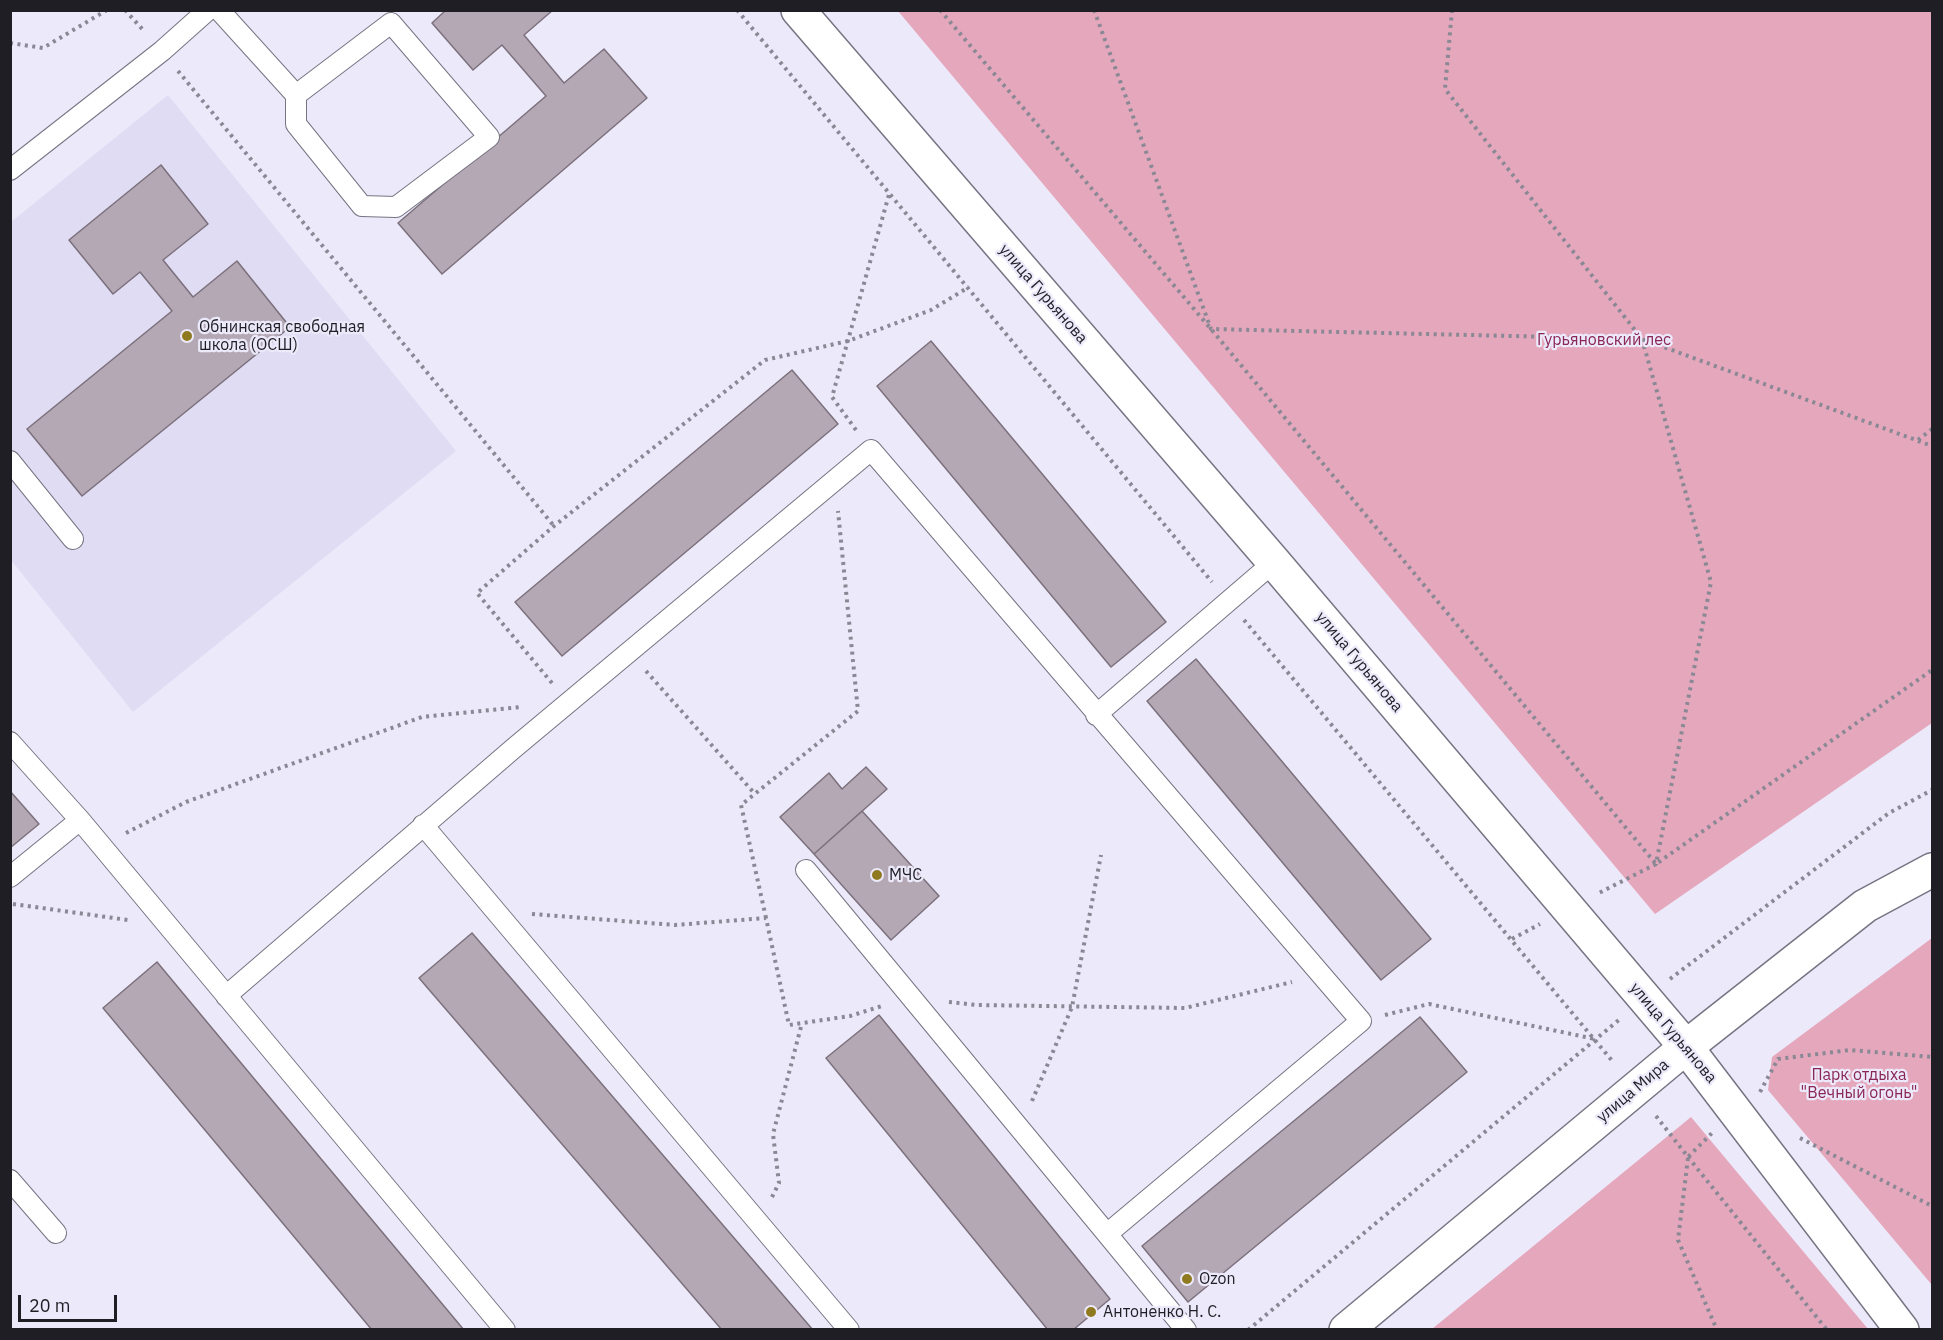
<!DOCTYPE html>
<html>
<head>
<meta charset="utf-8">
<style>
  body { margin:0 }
  #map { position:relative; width:1943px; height:1340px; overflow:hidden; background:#ece9fa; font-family:"IBM Plex Sans",sans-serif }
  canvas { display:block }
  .frame { position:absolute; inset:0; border:12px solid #1f1e24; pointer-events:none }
  .scale { position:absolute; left:18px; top:1295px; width:99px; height:27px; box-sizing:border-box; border:3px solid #1f1e24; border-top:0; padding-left:8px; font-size:18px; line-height:21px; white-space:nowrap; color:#1f1e24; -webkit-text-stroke:4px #ece9fa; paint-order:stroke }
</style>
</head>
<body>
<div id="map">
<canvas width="1943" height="1340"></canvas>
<div class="frame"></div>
<div class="scale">20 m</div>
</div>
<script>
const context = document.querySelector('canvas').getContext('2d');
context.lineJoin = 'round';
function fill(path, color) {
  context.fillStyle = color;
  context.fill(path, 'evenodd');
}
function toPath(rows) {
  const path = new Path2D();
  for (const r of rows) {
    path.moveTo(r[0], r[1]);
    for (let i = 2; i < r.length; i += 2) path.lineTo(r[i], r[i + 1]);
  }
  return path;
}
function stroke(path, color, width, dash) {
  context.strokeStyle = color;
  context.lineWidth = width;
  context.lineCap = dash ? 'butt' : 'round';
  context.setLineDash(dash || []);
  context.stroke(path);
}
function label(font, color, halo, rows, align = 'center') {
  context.font = font + ' "IBM Plex Sans",sans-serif';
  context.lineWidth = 4.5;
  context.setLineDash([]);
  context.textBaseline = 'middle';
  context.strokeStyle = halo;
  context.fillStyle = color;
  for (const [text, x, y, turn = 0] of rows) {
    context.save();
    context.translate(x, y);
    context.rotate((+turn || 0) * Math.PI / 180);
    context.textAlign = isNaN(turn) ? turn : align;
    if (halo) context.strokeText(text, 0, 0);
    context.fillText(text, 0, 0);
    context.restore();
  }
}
const built = toPath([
  [168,95,456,451,133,712,11,560,11,222]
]);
const green = toPath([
  [898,11,1932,11,1932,723,1655,914],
  [1932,938,1932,1285,1768,1090,1772,1057],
  [1691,1117,1868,1329,1432,1329]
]);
const building = toPath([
  [446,10,553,10,524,35,564,83,604,49,647,98,442,274,398,223,546,96,502,45,473,70,432,23,446,10],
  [161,165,208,224,163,260,193,297,237,261,290,327,82,496,27,429,172,311,140,272,113,294,69,240,161,165],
  [931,341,1166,622,1111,667,877,386,931,341],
  [792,370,838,424,562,656,515,602,792,370],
  [1196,659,1431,939,1381,980,1147,701,1196,659],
  [866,767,887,789,814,854,780,817,829,773,842,789,866,767],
  [10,791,39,824,10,848,10,791],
  [862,811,939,896,891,940,814,854,862,811],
  [472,933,510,977,813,1330,722,1330,419,978,472,933],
  [157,962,256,1081,464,1330,372,1330,103,1008,157,962],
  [879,1015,1110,1299,1073,1330,1048,1330,826,1058,879,1015],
  [1420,1017,1467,1072,1188,1302,1142,1246,1420,1017]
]);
const path = toPath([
  [125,10,144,31],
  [737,10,1212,582],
  [940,10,1211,329,1656,864,1932,670],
  [1094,10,1211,329,1642,339,1932,446],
  [1452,10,1445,89,1642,339,1711,582,1656,864,1597,894],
  [10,43,43,48,107,10],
  [178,71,554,526],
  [856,430,832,397,890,191],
  [1918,440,1932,429],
  [1244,620,1614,1063],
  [646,671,755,794],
  [552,683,477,593,554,526,765,360,848,341,931,310,969,287],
  [126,833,186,802,422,717,521,707],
  [13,904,128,920],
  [532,914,675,925,766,918,789,1025,850,1016,885,1005],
  [766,918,741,805,858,711,838,511],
  [1512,939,1540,924],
  [1670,979,1889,813,1932,790],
  [949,1002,977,1005,1185,1008,1292,982],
  [1385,1015,1429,1004,1595,1039],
  [1760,1092,1778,1059,1850,1050,1932,1057],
  [1032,1101,1072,1007,1101,855],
  [1656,1116,1688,1157,1712,1133],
  [1800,1138,1932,1206],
  [1688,1157,1827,1330],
  [1688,1158,1678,1240,1717,1330],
  [772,1197,779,1183,773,1134,802,1023],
  [1248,1330,1620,1019]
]);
const lane = toPath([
  [219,10,296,95,296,124,362,206,396,207,489,137,391,23,296,95],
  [10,170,162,51,208,10],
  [10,461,73,539],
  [1096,715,1274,562],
  [10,742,80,820,10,877],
  [80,820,505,1330],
  [423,825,849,1330],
  [806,870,1107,1234],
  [226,996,514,748,871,450,1361,1021,1107,1234,1186,1330],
  [10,1180,56,1233]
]);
const secondary = toPath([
  [798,10,1274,562,1686,1047,1902,1330],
  [1346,1330,1686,1047,1865,906,1932,870]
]);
const markers = [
  [187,336,6,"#8f7a20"],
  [877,875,6,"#8f7a20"],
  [1187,1279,6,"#8f7a20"],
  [1091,1312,6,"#8f7a20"]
];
const streetNames = [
  ["улица Гурьянова",1043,294,49],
  ["улица Гурьянова",1359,662,50],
  ["улица Гурьянова",1673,1033,50],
  ["улица Мира",1633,1091,-40]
];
const poiNames = [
  ["Обнинская свободная",199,327],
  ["школа (ОСШ)",199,345],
  ["МЧС",889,875],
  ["Ozon",1199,1279],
  ["Антоненко Н. С.",1103,1312]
];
const parkNames = [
  ["Гурьяновский лес",1604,340],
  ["Парк отдыха",1859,1075],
  ["\"Вечный огонь\"",1859,1093]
];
fill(built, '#dfdcf3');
fill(green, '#e5a7bc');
fill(building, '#b4a8b4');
stroke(building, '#7b707c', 1.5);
stroke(lane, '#767482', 22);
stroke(secondary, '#767482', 36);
stroke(path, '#8a8894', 4, [3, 4.5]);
stroke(lane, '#fff', 20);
stroke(secondary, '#fff', 33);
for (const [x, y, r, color] of markers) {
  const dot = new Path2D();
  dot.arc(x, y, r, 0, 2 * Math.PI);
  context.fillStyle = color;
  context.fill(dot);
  stroke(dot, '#ece9fa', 2);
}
label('16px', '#1f1e24', '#ece9fa', streetNames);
label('16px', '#1f1e24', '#ece9fa', poiNames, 'left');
label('16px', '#8a2653', '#ece9fa', parkNames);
</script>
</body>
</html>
